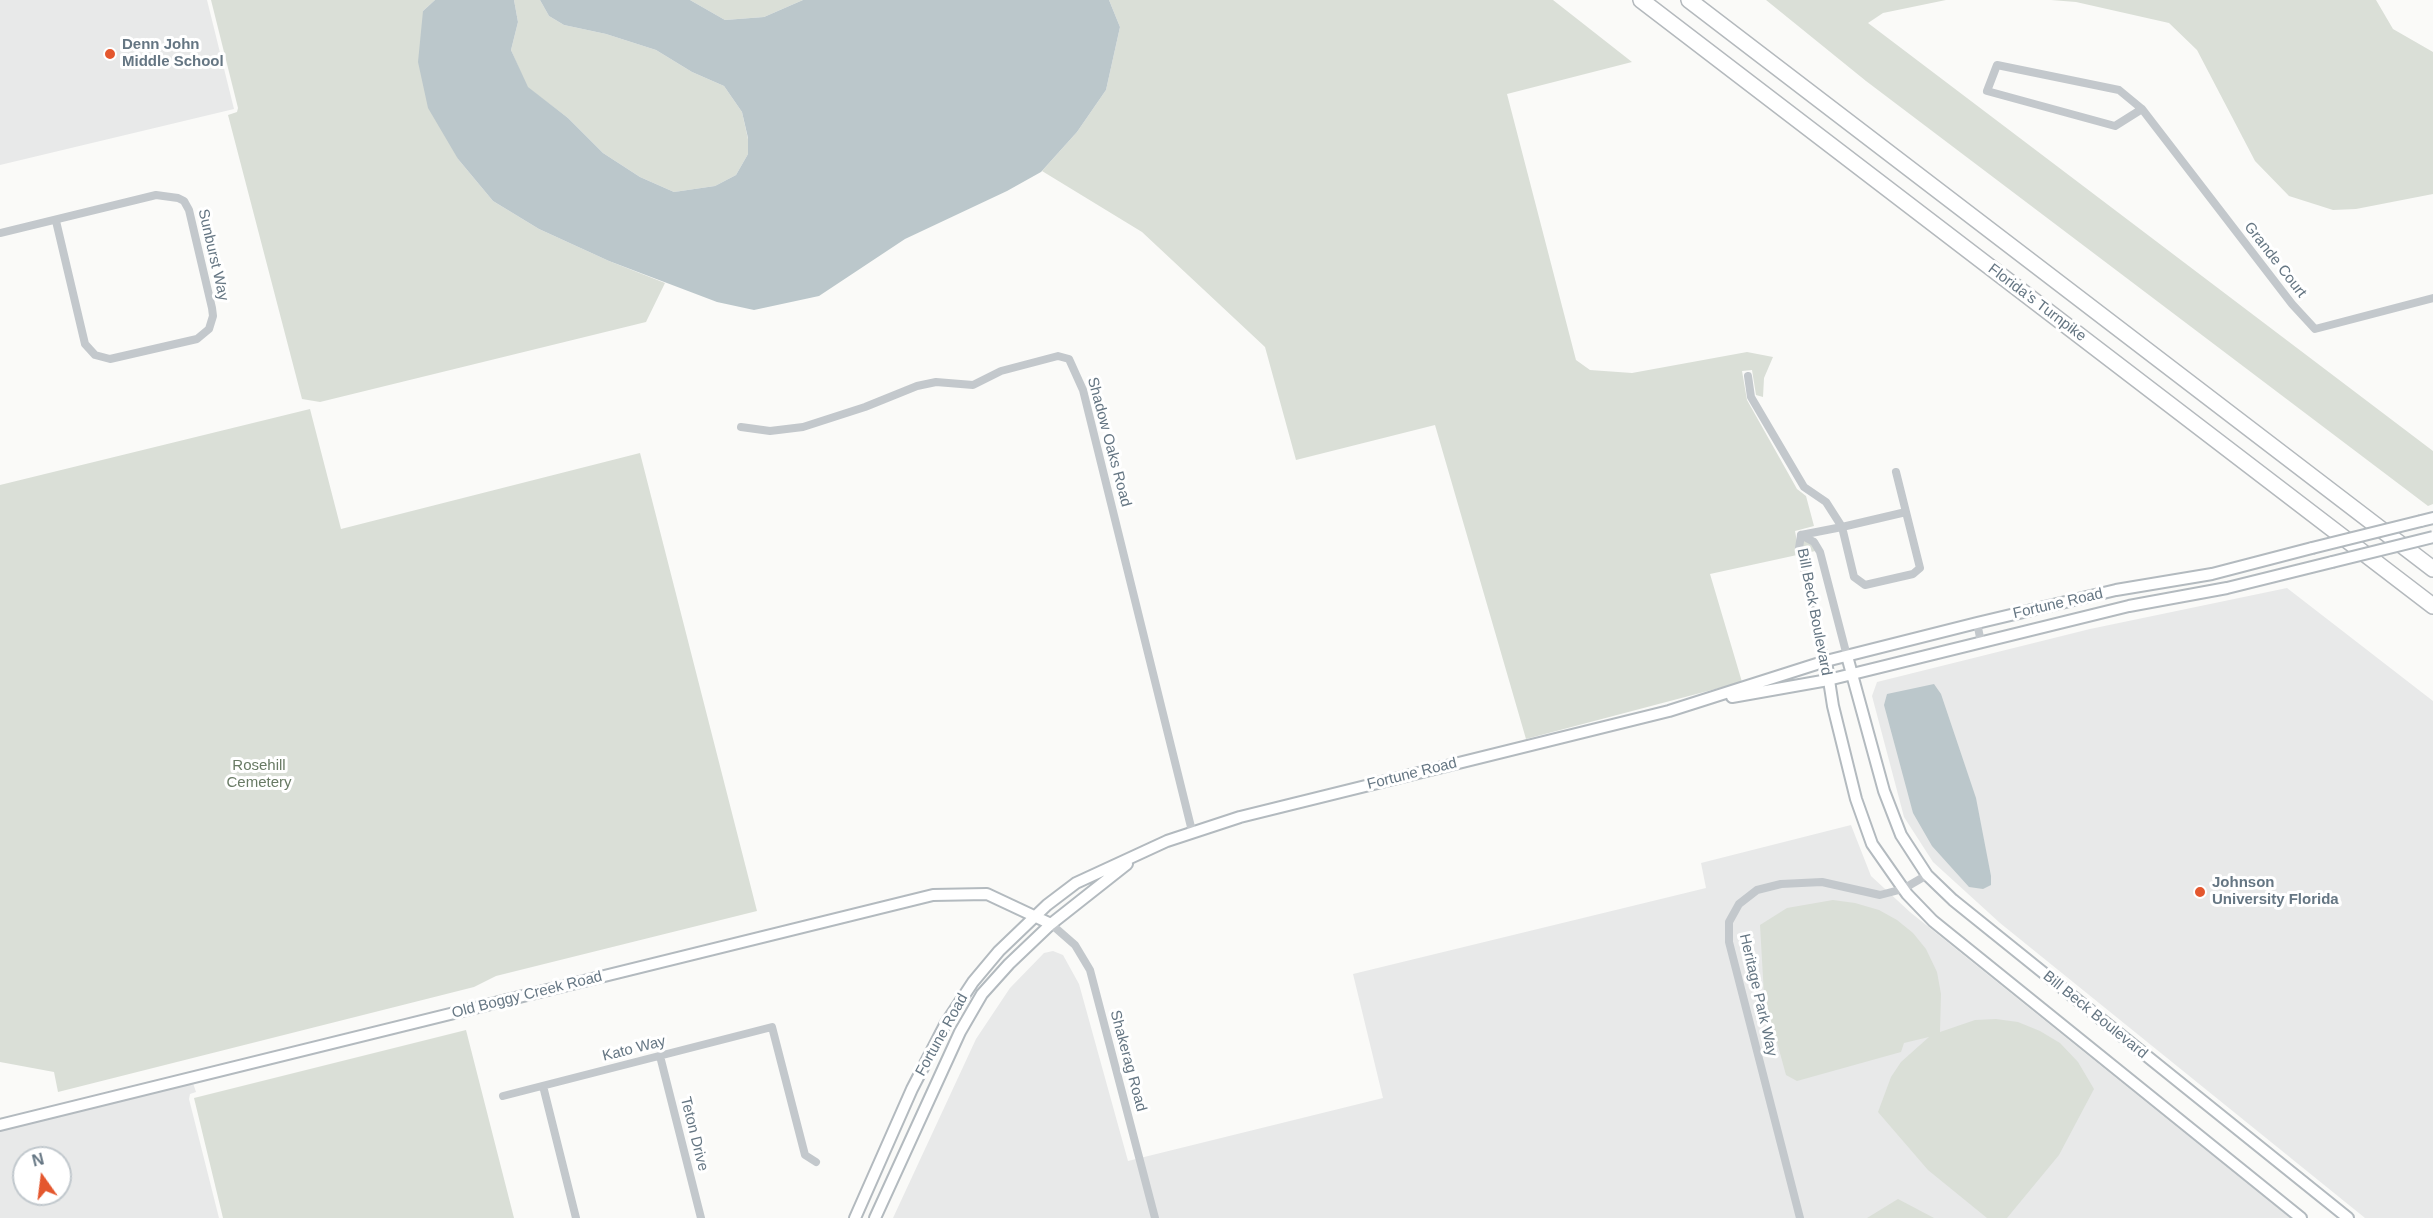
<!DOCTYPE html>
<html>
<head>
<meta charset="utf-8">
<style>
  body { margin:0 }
  #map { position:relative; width:2433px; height:1218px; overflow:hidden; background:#fafaf8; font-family:Helvetica,sans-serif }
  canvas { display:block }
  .north { position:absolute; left:12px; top:1146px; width:60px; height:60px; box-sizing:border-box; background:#fff; border:2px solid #c1c8cd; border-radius:50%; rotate:346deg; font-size:16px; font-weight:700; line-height:24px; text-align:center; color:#657683 }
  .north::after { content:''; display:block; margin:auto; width:21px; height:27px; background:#e4572e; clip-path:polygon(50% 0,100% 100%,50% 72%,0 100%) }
</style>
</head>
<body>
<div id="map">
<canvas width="2433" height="1218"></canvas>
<div class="north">N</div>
</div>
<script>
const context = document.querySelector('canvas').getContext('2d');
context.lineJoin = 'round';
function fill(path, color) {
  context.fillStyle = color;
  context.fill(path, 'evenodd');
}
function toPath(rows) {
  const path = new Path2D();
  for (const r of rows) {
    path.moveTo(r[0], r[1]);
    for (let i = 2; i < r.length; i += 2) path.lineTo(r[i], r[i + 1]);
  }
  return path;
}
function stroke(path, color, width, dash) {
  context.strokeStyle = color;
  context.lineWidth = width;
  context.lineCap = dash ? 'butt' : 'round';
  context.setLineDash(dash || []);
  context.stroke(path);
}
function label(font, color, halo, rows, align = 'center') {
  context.font = font + ' Helvetica,sans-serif';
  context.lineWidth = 6;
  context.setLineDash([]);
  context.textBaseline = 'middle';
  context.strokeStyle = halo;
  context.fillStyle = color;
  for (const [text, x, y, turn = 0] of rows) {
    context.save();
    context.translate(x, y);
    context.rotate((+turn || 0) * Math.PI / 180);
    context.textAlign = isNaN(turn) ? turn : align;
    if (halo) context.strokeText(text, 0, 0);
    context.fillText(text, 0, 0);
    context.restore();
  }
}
const built = toPath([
  [0,0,207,0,234,109,0,165],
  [2287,588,2433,701,2433,1218,2365,1218,2000,923,1933,862,1904,817,1872,696,1877,682,2090,629],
  [1851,825,1871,876,1910,912,2290,1218,893,1218,976,1039,1010,988,1044,953,1053,951,1063,955,1079,984,1128,1161,1383,1098,1353,974,1706,888,1701,863],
  [193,1083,196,1092,190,1094,189,1099,219,1218,0,1218,0,1131],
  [24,1158,60,1158,60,1194,24,1194]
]);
const green = toPath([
  [211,0,435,0,423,11,458,159,493,201,539,229,609,261,665,283,646,322,320,402,302,399,228,115,237,112,238,108],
  [514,0,540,0,549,16,564,25,606,34,656,50,692,72,724,86,742,112,748,139,748,154,736,175,715,186,674,192,640,177,603,153,568,118,527,87,511,50,518,22],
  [690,0,803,0,764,17,725,20],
  [1109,0,1553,0,1632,62,1507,94,1576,360,1590,370,1632,373,1747,352,1773,357,1764,378,1763,397,1756,395,1752,370,1742,371,1747,400,1797,489,1806,496,1814,526,1795,531,1797,542,1816,538,1820,550,1710,574,1742,682,1526,739,1435,425,1296,460,1265,347,1142,232,1042,171,1077,132,1106,90,1120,27],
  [1766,0,1946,0,1883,13,1868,23,2433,451,2433,504,2428,506,1866,81],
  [2051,0,2376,0,2393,29,2433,52,2433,194,2356,209,2333,210,2289,196,2255,161,2197,50,2169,23,2076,2],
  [310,409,341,529,640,453,757,911,496,976,474,987,58,1092,54,1072,0,1062,0,485],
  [1833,900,1855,903,1879,910,1897,920,1913,933,1926,949,1937,972,1941,994,1940,1032,1975,1020,1996,1019,2018,1022,2040,1031,2060,1043,2078,1062,2094,1089,2059,1155,2007,1218,1987,1218,1928,1170,1878,1112,1891,1077,1901,1062,1929,1037,1904,1043,1901,1052,1797,1081,1786,1075,1764,995,1760,925,1787,908],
  [466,1030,514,1218,223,1218,194,1098],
  [1898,1199,1934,1218,1867,1218]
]);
const water = toPath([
  [435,0,514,0,518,22,511,50,528,87,568,118,603,153,640,177,674,192,715,186,736,175,748,154,748,138,742,112,724,86,692,72,656,50,606,34,564,25,549,16,540,0,690,0,725,20,764,17,803,0,1109,0,1120,27,1106,90,1077,132,1041,172,1007,191,905,239,819,296,754,310,717,302,609,261,539,229,493,201,458,159,428,108,418,62,423,11],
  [1934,684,1941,694,1976,798,1991,876,1991,885,1983,889,1969,887,1932,846,1913,813,1884,705,1887,694]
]);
const street = toPath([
  [2142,109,2115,126,1987,91,1997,65,2119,90,2142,109,2292,304,2315,329,2433,298],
  [0,233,156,195,178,198,184,201,189,210,212,308,213,316,209,329,197,339,110,359,95,355,85,344,56,221],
  [1748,376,1751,397,1804,487,1826,502,1842,527,1906,512],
  [741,427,770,431,803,427,865,407,917,386,936,382,973,385,1001,371,1058,356,1069,359,1083,390,1192,831],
  [1801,535,1842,527,1854,577,1865,585,1913,574,1920,568,1896,472],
  [1801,535,1814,542,1820,552,1847,656],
  [1801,535,1799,548,1826,661],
  [1977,623,1981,642],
  [1051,924,1075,945,1090,970,1155,1218],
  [660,1056,701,1218],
  [543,1086,576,1218],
  [503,1096,772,1027,805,1155,816,1162],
  [1800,1218,1729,942,1729,922,1739,904,1757,890,1781,884,1822,882,1880,895,1903,889,1927,875]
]);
const secondary = toPath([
  [2421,521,2433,518],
  [1847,656,1884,791,1901,835,1927,875,1953,900,2348,1218],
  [1826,661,1833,706,1856,799,1872,844,1907,894,1933,921,2301,1218],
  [1732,697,1828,680,2129,606,2227,588,2332,562],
  [0,1125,933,895,987,894,1051,924],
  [855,1218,912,1089,946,1023,973,982,999,951,1047,905,1076,883,1167,841,1240,817,1669,711,1826,661,1977,623,2116,590,2212,574,2312,548],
  [875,1218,960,1032,982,994,1009,964,1051,924,1127,864]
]);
const highway = toPath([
  [1641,0,2433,606],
  [1689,0,2433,569]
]);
const secondaryBridge = toPath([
  [2312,548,2421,521],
  [2332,562,2433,537]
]);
const markers = [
  [110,54,6,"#e4572e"],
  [2200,892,6,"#e4572e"]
];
const poiNames = [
  ["Denn John",122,45],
  ["Middle School",122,62],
  ["Johnson",2212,883],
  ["University Florida",2212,900]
];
const streetNames = [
  ["Sunburst Way",213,255,77],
  ["Grande Court",2275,260,52],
  ["Florida's Turnpike",2037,303,37],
  ["Shadow Oaks Road",1109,442,75],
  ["Fortune Road",2058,604,-13],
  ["Bill Beck Boulevard",1814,612,79],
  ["Fortune Road",1412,774,-14],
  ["Old Boggy Creek Road",527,995,-14],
  ["Heritage Park Way",1758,995,77],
  ["Bill Beck Boulevard",2095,1015,39],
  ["Fortune Road",942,1035,-61],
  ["Kato Way",634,1049,-14],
  ["Shakerag Road",1128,1061,75],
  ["Teton Drive",694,1134,76]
];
const parkNames = [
  ["Rosehill",259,766],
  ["Cemetery",259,783]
];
fill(built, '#e8e9e9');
fill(green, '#dadfd7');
fill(water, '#bbc7cb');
stroke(secondary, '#b3babf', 14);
stroke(highway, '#b4b9bd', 18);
stroke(street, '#c3c8cc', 8);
stroke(secondary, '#fff', 10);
stroke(highway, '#fff', 15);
stroke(secondaryBridge, '#b3babf', 14, []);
stroke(secondaryBridge, '#fff', 10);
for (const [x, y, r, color] of markers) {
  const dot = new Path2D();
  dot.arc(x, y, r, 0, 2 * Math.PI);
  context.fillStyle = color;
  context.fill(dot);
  stroke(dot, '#fff', 2);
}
label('bold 15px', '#657683', '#fff', poiNames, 'left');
label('15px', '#657683', '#fff', streetNames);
label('15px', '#687a64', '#fff', parkNames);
</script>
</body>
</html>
